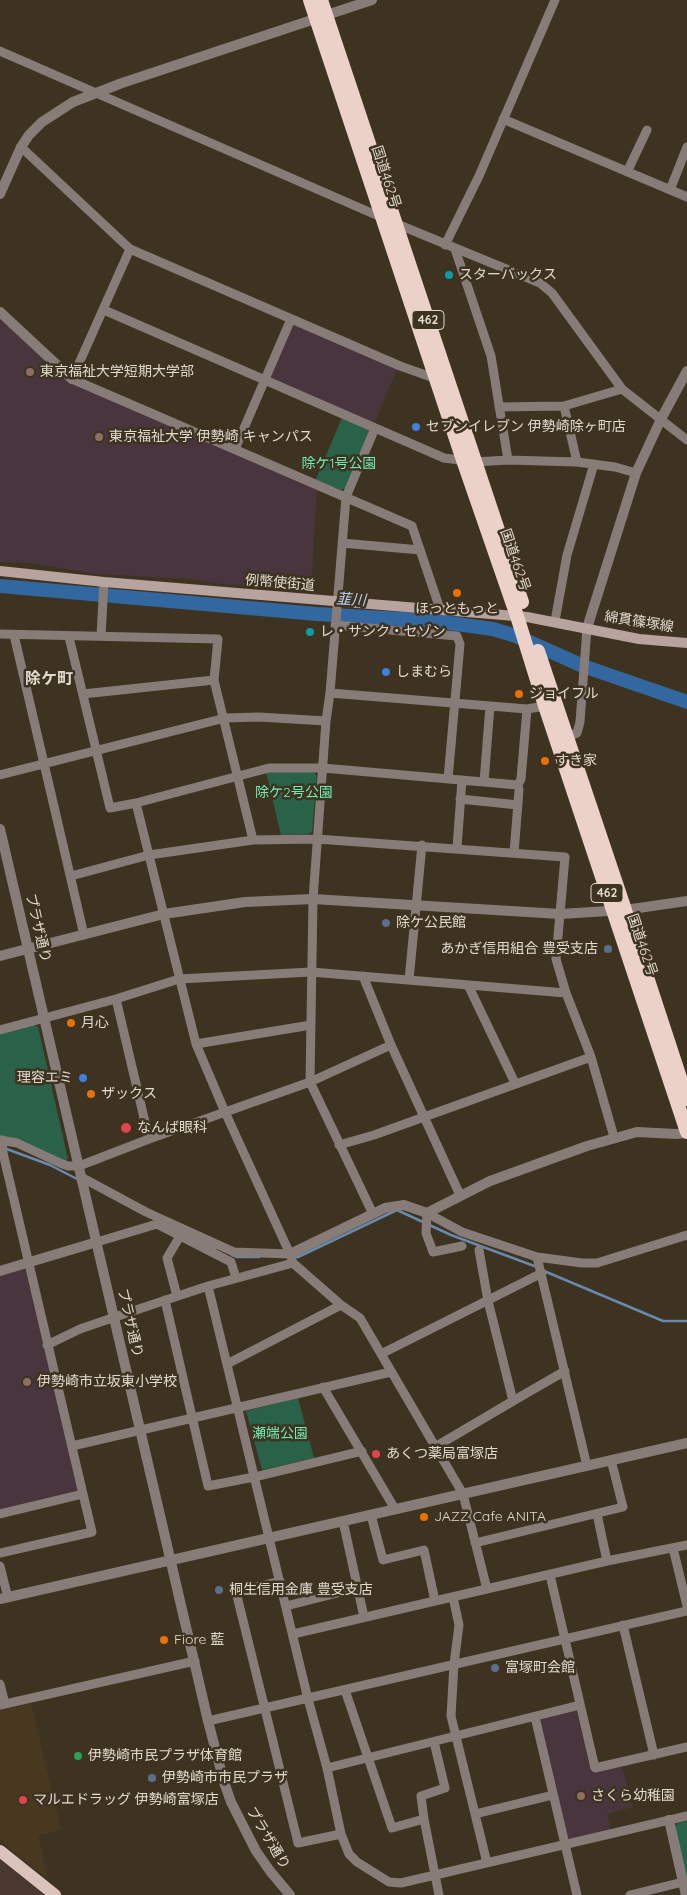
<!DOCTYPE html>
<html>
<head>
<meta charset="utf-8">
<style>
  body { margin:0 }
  canvas { display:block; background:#3e3220 }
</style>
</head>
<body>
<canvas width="687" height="1895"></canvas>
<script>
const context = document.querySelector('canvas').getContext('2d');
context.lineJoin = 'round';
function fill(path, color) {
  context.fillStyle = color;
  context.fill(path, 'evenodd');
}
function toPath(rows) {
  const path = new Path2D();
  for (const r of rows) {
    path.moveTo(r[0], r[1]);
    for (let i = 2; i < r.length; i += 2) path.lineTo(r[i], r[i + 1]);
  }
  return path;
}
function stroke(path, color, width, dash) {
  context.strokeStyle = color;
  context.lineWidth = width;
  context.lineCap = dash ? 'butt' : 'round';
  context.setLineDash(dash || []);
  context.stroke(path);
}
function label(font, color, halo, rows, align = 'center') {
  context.font = font + ' Quicksand,"Noto Sans JP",sans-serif';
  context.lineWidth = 5;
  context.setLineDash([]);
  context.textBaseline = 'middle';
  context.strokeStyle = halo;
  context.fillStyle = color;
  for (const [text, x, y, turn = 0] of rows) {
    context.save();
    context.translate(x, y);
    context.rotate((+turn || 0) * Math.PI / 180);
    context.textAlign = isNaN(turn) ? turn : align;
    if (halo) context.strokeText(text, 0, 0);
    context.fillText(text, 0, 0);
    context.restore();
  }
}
const built = toPath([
  [31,1703,61,1830,38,1835,48,1879,0,1841,0,1710]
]);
const industrial = toPath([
  [0,1859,45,1895,0,1895]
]);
const education = toPath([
  [0,318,56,369,317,488,311,592,213,583,192,579,96,574,31,563,0,562],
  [296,324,395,366,396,371,376,420,370,422,272,379,270,375,291,325],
  [21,1269,26,1272,79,1489,77,1493,0,1510,0,1276],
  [576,1710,592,1773,622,1767,633,1807,607,1814,611,1829,571,1839,567,1836,539,1722,542,1719]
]);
const green = toPath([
  [342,418,367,428,369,432,346,488,341,490,315,481],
  [313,771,317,776,312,832,307,834,281,835,266,772],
  [34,1025,38,1027,68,1159,63,1161,0,1136,0,1034],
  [298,1398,314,1458,262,1470,246,1411],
  [687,1821,687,1880,674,1829,678,1823]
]);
const stream = toPath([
  [4,1148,50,1165,79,1180],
  [204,1244,215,1248],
  [232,1255,237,1257,259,1257],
  [294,1257,298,1257,397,1210,451,1235,537,1267],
  [544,1271,663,1321,687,1321]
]);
const river = toPath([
  [0,586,317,614,435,621,493,629,516,636,583,666,687,702]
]);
const minor = toPath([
  [0,51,383,218],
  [503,119,687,197],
  [21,147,130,249,400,366,437,379],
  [627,172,647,130],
  [670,190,687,147],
  [397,224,540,283,552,293,622,389,687,440],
  [445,245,479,176,555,0],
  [130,249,72,379,412,526,440,609],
  [455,249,491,356,508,460],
  [104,310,444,458,475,462,508,460,577,462,615,467,636,473],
  [564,406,577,462],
  [499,407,564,406,622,389],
  [235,449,291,319],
  [342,543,420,550],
  [555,621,567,555,594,464],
  [335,625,457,636,460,644,448,779],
  [0,634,218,639,214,680,253,840],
  [14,635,84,935],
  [101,636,104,582],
  [69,637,110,808,136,803,269,768,323,768,518,785,521,779,527,709],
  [330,693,527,709,545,706],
  [83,694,214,680],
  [567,737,577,733,580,722,587,628],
  [0,775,225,718,259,717,326,721],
  [484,782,490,706],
  [460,799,518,805],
  [136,803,196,1044,225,1112,290,1254,293,1263,341,1305,360,1318,463,1494,487,1589],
  [457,848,462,780],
  [514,853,519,790,518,785],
  [71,876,149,855,253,840,317,839,565,857,556,959,566,993,591,1057,614,1137],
  [363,976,391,1045,460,1195],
  [409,980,422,845],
  [468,985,515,1083],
  [116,999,149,1139],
  [0,1030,116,999,179,979,311,972,566,993],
  [196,1044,311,1025],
  [0,1140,17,1143,60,1163,68,1166,79,1166,149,1139,310,1082,391,1045],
  [339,1145,374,1135,591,1057],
  [81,1177,146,1212,234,1252,290,1254],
  [373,1214,310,1082,313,899,326,721,330,693,346,497,375,428],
  [97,1242,157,1224,231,1262,236,1278],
  [462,1246,433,1252,426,1233,427,1213,462,1232,537,1257,582,1263,597,1263,687,1235],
  [537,1257,587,1466],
  [208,1286,308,1699,327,1768,341,1834,349,1854,357,1862,389,1882,401,1883,687,1816],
  [177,1296,167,1258,180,1236],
  [165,1300,208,1486,254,1477,362,1451],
  [47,1345,80,1329,115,1317,208,1286,293,1263],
  [381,1354,542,1273],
  [227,1364,341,1305],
  [323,1387,395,1509],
  [513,1401,565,1371],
  [72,1446,391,1372],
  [435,1447,513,1401,488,1301,479,1250],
  [0,1514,83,1494,3,1153,2,1140],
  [597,1514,607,1561],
  [371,1515,383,1560,424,1550,435,1601],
  [343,1521,364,1617],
  [475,1543,623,1507,611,1460],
  [673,1548,687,1606],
  [0,1553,92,1532,83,1494],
  [0,1566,8,1598],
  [550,1575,595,1768,687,1747],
  [280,1581,236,1592,298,1843,341,1834],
  [453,1597,459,1625,454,1664,451,1716,487,1863],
  [286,1606,357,1588],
  [623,1625,654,1755],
  [293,1634,607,1561,687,1545],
  [0,1684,5,1704],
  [345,1690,392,1828,424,1819,439,1895],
  [0,1705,195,1661],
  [535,1717,577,1895],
  [208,1721,687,1611],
  [327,1768,580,1705],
  [475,1814,553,1795],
  [424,1819,421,1796,445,1788,434,1742],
  [630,1895,683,1882]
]);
const tertiary = toPath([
  [0,194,21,147,29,135,42,122,73,102,122,83,372,0],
  [0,312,72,379],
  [587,628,636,473,661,419,687,371],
  [0,829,208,1721,224,1782,231,1802,256,1851,270,1871,290,1895],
  [0,956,164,914,245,902,313,899,560,914,625,910,687,901],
  [290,1254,385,1208,404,1205,427,1213,490,1181,587,1146,637,1132,676,1134,687,1133],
  [0,1271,97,1242],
  [0,1599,687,1443],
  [669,1820,686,1895]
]);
const secondary = toPath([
  [0,571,104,582,527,617,639,639,687,643]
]);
const primary = toPath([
  [0,1851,55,1895]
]);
const trunk = toPath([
  [310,0,463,460,517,616,545,706,687,1132],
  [321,0,522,602],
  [538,651,625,910,687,1099]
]);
const markers = [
  [449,275,5,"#0f9aa8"],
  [30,372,5,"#8d6e63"],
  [416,427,5,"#3f7fe0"],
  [99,437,5,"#8d6e63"],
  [457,593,5,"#e8710a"],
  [310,632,5,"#0f9aa8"],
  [386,672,5,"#3f7fe0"],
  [519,694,5,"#e8710a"],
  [545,761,5,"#e8710a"],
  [386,923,5,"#5c6f8a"],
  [608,949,5,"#5c6f8a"],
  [71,1023,5,"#e8710a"],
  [83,1078,5,"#3f7fe0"],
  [91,1094,5,"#e8710a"],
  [126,1128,6,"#e0444e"],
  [27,1382,5,"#8d6e63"],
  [376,1454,5,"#e0444e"],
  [424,1517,5,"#e8710a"],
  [219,1590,5,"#5c6f8a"],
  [164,1640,5,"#e8710a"],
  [495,1668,5,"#5c6f8a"],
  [78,1756,5,"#2e9e5b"],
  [152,1778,5,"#5c6f8a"],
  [581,1796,5,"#8d6e63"],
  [23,1800,5,"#e0444e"]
];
const shields = [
  [428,320,32],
  [607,893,32]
];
const shieldNames = [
  ["462",428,320],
  ["462",607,893]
];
const streetNames = [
  ["国道462号",386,177,72],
  ["国道462号",515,560,71],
  ["例幣使街道",280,583,5],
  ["綿貫篠塚線",639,622,9],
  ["プラザ通り",38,928,77],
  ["国道462号",642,945,71],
  ["プラザ通り",130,1323,77],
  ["プラザ通り",268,1838,59]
];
const poiNames = [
  ["スターバックス",459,275],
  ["東京福祉大学短期大学部",40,372],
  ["セブンイレブン 伊勢崎除ヶ町店",426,427],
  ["東京福祉大学 伊勢崎 キャンパス",109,437],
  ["ほっともっと",457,609,"center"],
  ["レ・サンク・セゾン",320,632],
  ["しまむら",396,672],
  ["ジョイフル",529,694],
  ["すき家",555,761],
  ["除ケ公民館",396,923],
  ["あかぎ信用組合 豊受支店",598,949,"right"],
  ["月心",81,1023],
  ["理容エミ",73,1078,"right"],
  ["ザックス",101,1094],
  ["なんば眼科",137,1128],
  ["伊勢崎市立坂東小学校",37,1382],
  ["あくつ薬局富塚店",386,1454],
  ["JAZZ Cafe ANITA",434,1517],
  ["桐生信用金庫 豊受支店",229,1590],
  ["Fiore 藍",174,1640],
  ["富塚町会館",505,1668],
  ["伊勢崎市民プラザ体育館",88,1756],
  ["伊勢崎市市民プラザ",162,1778],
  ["さくら幼稚園",591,1796],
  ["マルエドラッグ 伊勢崎富塚店",33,1800]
];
const parkNames = [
  ["除ケ1号公園",339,464],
  ["除ケ2号公園",294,793],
  ["瀬端公園",280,1434]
];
const waterNames = [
  ["韮川",351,600,3]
];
const quarterNames = [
  ["除ケ町",49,679]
];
fill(built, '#48381f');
fill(industrial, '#4a3730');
fill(education, '#48353e');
fill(green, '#2a6149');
stroke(stream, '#6789ae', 2.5);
stroke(river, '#3367a0', 14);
stroke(minor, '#887c78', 9);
stroke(tertiary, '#887c78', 10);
stroke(secondary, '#b7a49e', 10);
stroke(primary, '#dbc3bc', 12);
stroke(trunk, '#ecd1c9', 14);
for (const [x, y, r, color] of markers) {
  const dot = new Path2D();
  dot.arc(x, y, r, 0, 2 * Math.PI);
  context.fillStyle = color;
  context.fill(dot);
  stroke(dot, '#3e3220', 2);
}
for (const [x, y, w] of shields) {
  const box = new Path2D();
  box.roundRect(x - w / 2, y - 9.5, w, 19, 4);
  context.fillStyle = '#3e3220';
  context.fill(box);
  stroke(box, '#e1d9ce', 1);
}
label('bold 12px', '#e1d9ce', null, shieldNames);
label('14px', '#e1d9ce', '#3e3220', streetNames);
label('14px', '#e1d9ce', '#3e3220', poiNames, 'left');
label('14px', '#6fecb6', '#3e3220', parkNames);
label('italic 15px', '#b5d1f1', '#3e3220', waterNames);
label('bold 16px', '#e1d9ce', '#3e3220', quarterNames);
</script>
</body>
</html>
